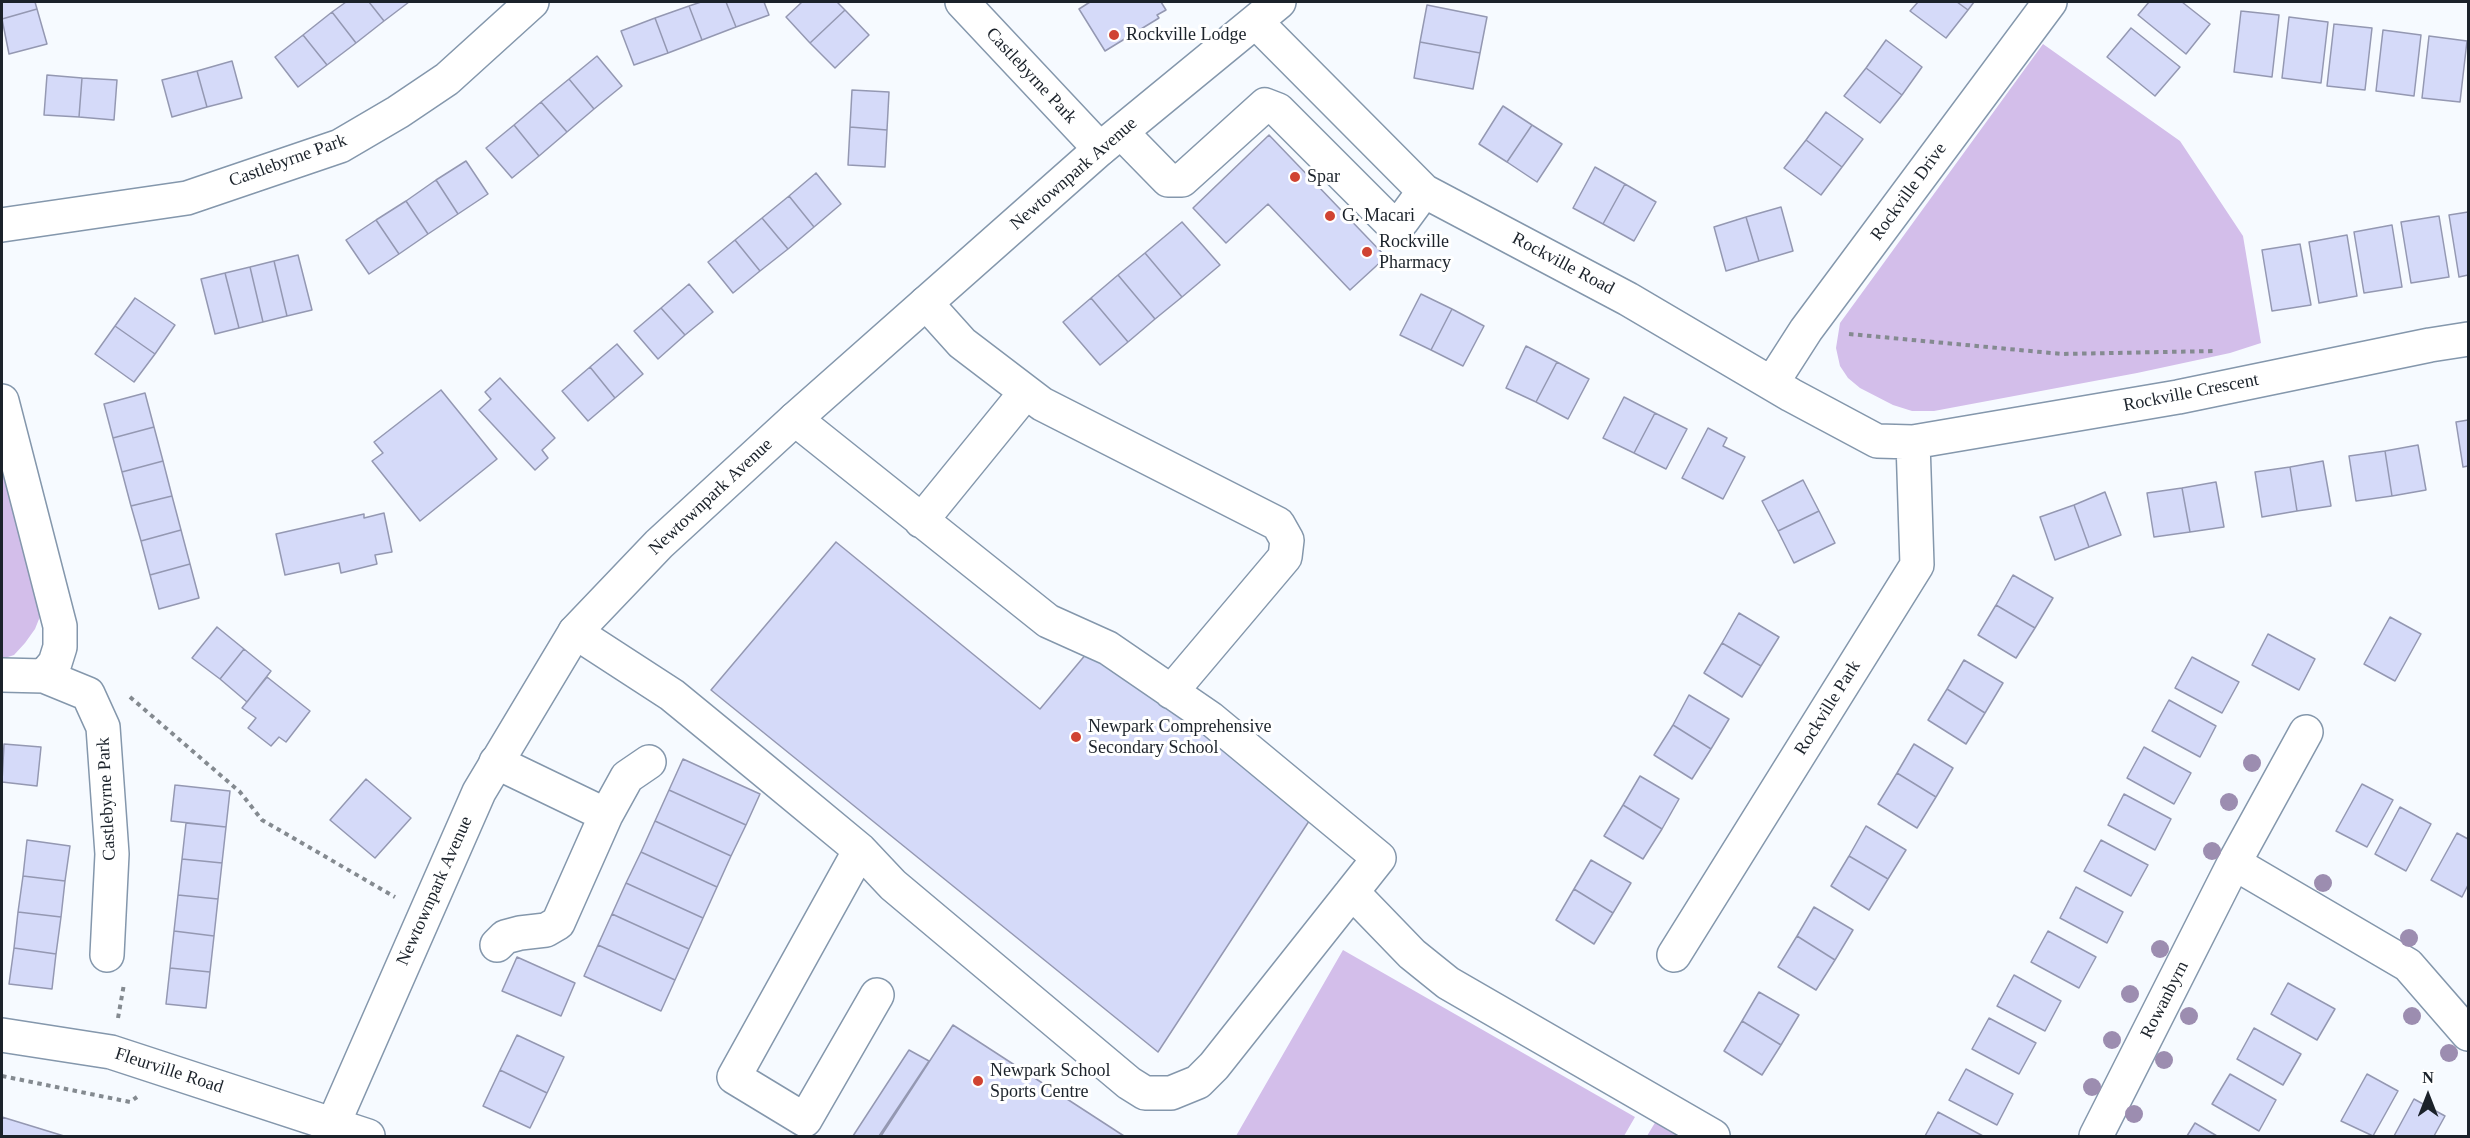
<!DOCTYPE html>
<html>
<head>
<meta charset="utf-8">
<style>
  body { margin:0 }
  #map { position:relative; width:2470px; height:1138px; overflow:hidden; background:#f6faff; font-family:"Times New Roman",serif }
  canvas { display:block }
  .frame { position:absolute; inset:0; border:3px solid #1b222a; pointer-events:none }
  .north { position:absolute; left:2398px; top:1066px; width:60px; height:60px; -webkit-text-stroke:4px #fff; paint-order:stroke; rotate:0deg; font-size:16px; font-weight:700; line-height:24px; text-align:center; color:#1b222a }
  .north::after { content:''; display:block; margin:auto; width:21px; height:27px; background:#1b222a; clip-path:polygon(50% 0,100% 100%,50% 72%,0 100%) }
</style>
</head>
<body>
<div id="map">
<canvas width="2470" height="1138"></canvas>
<div class="frame"></div>
<div class="north">N</div>
</div>
<script>
const context = document.querySelector('canvas').getContext('2d');
context.lineJoin = 'round';
function fill(path, color) {
  context.fillStyle = color;
  context.fill(path, 'evenodd');
}
function toPath(rows) {
  const path = new Path2D();
  for (const r of rows) {
    path.moveTo(r[0], r[1]);
    for (let i = 2; i < r.length; i += 2) path.lineTo(r[i], r[i + 1]);
  }
  return path;
}
function stroke(path, color, width, dash) {
  context.strokeStyle = color;
  context.lineWidth = width;
  context.lineCap = dash ? 'butt' : 'round';
  context.setLineDash(dash || []);
  context.stroke(path);
}
function label(font, color, halo, rows, align = 'center') {
  context.font = font + ' "Times New Roman",serif';
  context.lineWidth = 6;
  context.setLineDash([]);
  context.textBaseline = 'middle';
  context.strokeStyle = halo;
  context.fillStyle = color;
  for (const [text, x, y, turn = 0] of rows) {
    context.save();
    context.translate(x, y);
    context.rotate((+turn || 0) * Math.PI / 180);
    context.textAlign = isNaN(turn) ? turn : align;
    if (halo) context.strokeText(text, 0, 0);
    context.fillText(text, 0, 0);
    context.restore();
  }
}
const green = toPath([
  [2043,44,2180,141,2243,236,2261,343,2230,353,2137,373,1934,411,1912,411,1893,405,1860,388,1848,378,1840,366,1836,348,1840,323],
  [2,455,41,614,35,629,25,643,14,655,2,659],
  [1343,950,1635,1117,1624,1136,1236,1136],
  [1665,1106,1717,1136,1647,1136]
]);
const building = toPath([
  [2,2,35,2,37,9,2,19,2,2],
  [346,2,369,2,384,21,356,43,332,12,346,2],
  [369,2,409,2,384,21,369,2],
  [701,2,726,2,736,27,702,40,689,6,701,2],
  [726,2,764,2,769,15,736,27,726,2],
  [802,2,837,2,845,10,810,43,786,17,802,2],
  [1090,2,1161,2,1166,10,1157,15,1159,18,1105,51,1079,9,1090,2],
  [1918,2,1957,2,1968,10,1946,38,1910,11,1918,2],
  [1957,2,1974,2,1968,10,1957,2],
  [2149,2,2182,2,2210,24,2186,54,2138,15,2149,2],
  [1427,5,1487,17,1480,53,1420,42,1427,5],
  [689,6,702,40,668,53,655,18,689,6],
  [37,9,47,44,9,54,2,19,37,9],
  [845,10,869,35,835,68,810,43,845,10],
  [2241,11,2279,15,2272,77,2234,72,2241,11],
  [332,12,356,43,327,65,303,35,332,12],
  [2289,17,2328,22,2321,83,2282,78,2289,17],
  [655,18,668,53,634,65,621,31,655,18],
  [2334,24,2372,28,2365,90,2327,86,2334,24],
  [2131,28,2180,67,2155,96,2107,57,2131,28],
  [2383,30,2421,35,2414,96,2376,91,2383,30],
  [303,35,327,65,298,87,275,57,303,35],
  [2429,36,2467,41,2460,102,2422,98,2429,36],
  [1886,40,1922,67,1902,95,1866,68,1886,40],
  [1420,42,1480,53,1473,89,1414,78,1420,42],
  [597,56,622,86,594,109,569,79,597,56],
  [232,61,242,98,207,107,197,71,232,61],
  [1866,68,1902,95,1880,123,1844,96,1866,68],
  [197,71,207,107,172,117,162,80,197,71],
  [47,75,82,78,79,117,44,115,47,75],
  [82,78,117,80,114,120,79,117,82,78],
  [569,79,594,109,567,132,541,102,569,79],
  [852,90,889,92,887,130,850,127,852,90],
  [541,102,567,132,539,156,514,125,541,102],
  [1503,106,1532,125,1507,162,1479,144,1503,106],
  [1826,112,1863,139,1842,167,1806,140,1826,112],
  [514,125,539,156,512,178,486,148,514,125],
  [1532,125,1562,144,1537,182,1507,162,1532,125],
  [850,127,887,130,885,167,848,165,850,127],
  [1269,135,1386,257,1350,290,1268,204,1226,243,1193,208,1269,135],
  [1806,140,1842,167,1821,195,1784,168,1806,140],
  [466,161,488,194,458,214,436,180,466,161],
  [1595,167,1625,184,1603,224,1573,208,1595,167],
  [816,173,841,204,814,227,789,196,816,173],
  [436,180,458,214,428,234,406,201,436,180],
  [1625,184,1656,202,1634,241,1603,224,1625,184],
  [789,196,814,227,788,249,762,218,789,196],
  [406,201,428,234,399,254,376,220,406,201],
  [1781,207,1793,251,1759,261,1746,217,1781,207],
  [2468,212,2468,275,2459,277,2449,215,2468,212],
  [2439,216,2449,277,2411,283,2401,222,2439,216],
  [1746,217,1759,261,1726,271,1714,227,1746,217],
  [762,218,788,249,760,271,735,240,762,218],
  [376,220,399,254,369,274,346,240,376,220],
  [1182,222,1220,265,1182,297,1145,253,1182,222],
  [2392,225,2402,287,2364,293,2354,232,2392,225],
  [2347,235,2357,296,2319,303,2309,242,2347,235],
  [735,240,760,271,733,293,708,262,735,240],
  [2300,244,2311,305,2272,311,2262,250,2300,244],
  [1145,253,1182,297,1155,319,1118,275,1145,253],
  [298,255,312,310,287,316,274,261,298,255],
  [274,261,287,316,263,322,250,267,274,261],
  [250,267,263,322,239,328,225,273,250,267],
  [225,273,239,328,215,334,201,279,225,273],
  [1118,275,1155,319,1128,342,1091,298,1118,275],
  [689,284,713,312,685,335,661,308,689,284],
  [1421,294,1452,309,1431,350,1400,335,1421,294],
  [135,298,175,325,155,354,115,326,135,298],
  [1091,298,1128,342,1100,365,1063,322,1091,298],
  [661,308,685,335,658,359,634,331,661,308],
  [1452,309,1484,326,1463,366,1431,350,1452,309],
  [115,326,155,354,134,382,95,354,115,326],
  [617,344,643,374,615,398,590,367,617,344],
  [1526,346,1557,362,1536,402,1506,388,1526,346],
  [1557,362,1589,379,1568,419,1536,402,1557,362],
  [590,367,615,398,588,421,562,391,590,367],
  [500,378,555,438,542,450,548,458,535,470,479,410,491,399,485,392,500,378],
  [441,390,497,459,420,521,372,461,383,453,374,442,441,390],
  [145,393,154,427,113,438,104,404,145,393],
  [1624,397,1655,413,1634,453,1603,438,1624,397],
  [1655,413,1687,429,1666,469,1634,453,1655,413],
  [2468,420,2468,466,2463,467,2456,422,2468,420],
  [154,427,163,461,122,472,113,438,154,427],
  [1708,428,1727,438,1723,446,1745,457,1723,499,1682,478,1708,428],
  [2418,445,2426,490,2392,496,2385,451,2418,445],
  [2385,451,2392,496,2356,501,2349,456,2385,451],
  [163,461,172,496,131,506,122,472,163,461],
  [2323,461,2331,506,2297,511,2290,467,2323,461],
  [2290,467,2297,511,2262,517,2255,472,2290,467],
  [1803,480,1819,511,1778,531,1762,501,1803,480],
  [2216,482,2224,527,2190,532,2182,488,2216,482],
  [2182,488,2190,532,2154,537,2147,493,2182,488],
  [2105,492,2121,535,2089,547,2074,505,2105,492],
  [172,496,181,530,141,541,131,506,172,496],
  [2074,505,2089,547,2055,560,2040,517,2074,505],
  [1819,511,1835,543,1794,563,1778,531,1819,511],
  [384,513,392,552,375,555,377,564,341,573,339,563,285,575,276,534,364,514,364,518,384,513],
  [181,530,190,564,150,575,141,541,181,530],
  [836,542,1040,709,1092,647,1315,812,1158,1052,711,690,836,542],
  [190,564,199,598,159,609,150,575,190,564],
  [2013,575,2053,598,2035,628,1996,605,2013,575],
  [1996,605,2035,628,2016,658,1978,635,1996,605],
  [1739,613,1779,637,1761,666,1722,643,1739,613],
  [2390,617,2421,634,2395,681,2364,664,2390,617],
  [217,627,244,649,220,679,192,658,217,627],
  [2268,634,2315,659,2299,690,2252,665,2268,634],
  [1722,643,1761,666,1742,697,1704,673,1722,643],
  [244,649,271,671,247,702,220,679,244,649],
  [2192,657,2239,682,2222,713,2175,688,2192,657],
  [1964,660,2003,683,1985,713,1947,689,1964,660],
  [267,677,310,711,286,742,279,737,271,746,248,728,256,718,242,708,267,677],
  [1947,689,1985,713,1966,744,1928,720,1947,689],
  [1689,695,1729,719,1711,749,1673,725,1689,695],
  [2169,700,2216,726,2200,757,2152,731,2169,700],
  [1673,725,1711,749,1692,779,1654,755,1673,725],
  [4,744,41,747,37,786,2,782,4,744],
  [1914,744,1953,768,1936,797,1897,773,1914,744],
  [2144,747,2191,773,2174,804,2127,778,2144,747],
  [683,759,760,794,746,825,669,790,683,759],
  [1897,773,1936,797,1917,828,1878,804,1897,773],
  [1640,776,1679,799,1662,829,1623,805,1640,776],
  [366,779,411,818,375,858,330,820,366,779],
  [2362,784,2393,800,2367,847,2336,831,2362,784],
  [175,785,230,791,226,827,171,821,175,785],
  [669,790,746,825,731,856,655,821,669,790],
  [2124,794,2171,819,2155,850,2108,825,2124,794],
  [1623,805,1662,829,1643,859,1604,836,1623,805],
  [2400,807,2431,824,2406,871,2375,854,2400,807],
  [655,821,731,856,717,887,641,852,655,821],
  [186,823,226,827,222,863,182,859,186,823],
  [1866,826,1906,850,1888,879,1849,856,1866,826],
  [2457,833,2468,839,2468,885,2462,897,2431,880,2457,833],
  [27,840,70,846,65,881,23,876,27,840],
  [2101,840,2148,865,2131,896,2084,871,2101,840],
  [641,852,717,887,703,918,626,883,641,852],
  [1849,856,1888,879,1869,910,1831,886,1849,856],
  [182,859,222,863,218,899,178,895,182,859],
  [1591,860,1631,883,1613,913,1574,889,1591,860],
  [23,876,65,881,61,917,18,912,23,876],
  [626,883,703,918,689,949,612,914,626,883],
  [2076,887,2123,912,2107,943,2060,918,2076,887],
  [1574,889,1613,913,1594,944,1556,920,1574,889],
  [178,895,218,899,214,936,174,931,178,895],
  [1814,907,1853,930,1835,960,1797,936,1814,907],
  [18,912,61,917,56,954,14,948,18,912],
  [612,914,689,949,675,980,598,945,612,914],
  [174,931,214,936,210,972,170,968,174,931],
  [2048,931,2096,957,2079,988,2031,962,2048,931],
  [1797,936,1835,960,1816,990,1778,967,1797,936],
  [598,945,675,980,661,1011,584,976,598,945],
  [14,948,56,954,52,989,9,984,14,948],
  [517,957,575,983,561,1016,502,991,517,957],
  [170,968,210,972,206,1008,166,1004,170,968],
  [2014,975,2061,1001,2045,1031,1997,1006,2014,975],
  [2288,983,2335,1009,2317,1040,2271,1014,2288,983],
  [1759,992,1799,1015,1781,1045,1742,1021,1759,992],
  [1989,1018,2036,1043,2019,1074,1972,1049,1989,1018],
  [1742,1021,1781,1045,1762,1075,1724,1051,1742,1021],
  [953,1025,1124,1136,881,1136,953,1025],
  [2254,1028,2301,1054,2283,1085,2237,1059,2254,1028],
  [517,1035,564,1057,547,1093,500,1070,517,1035],
  [909,1050,929,1061,879,1136,853,1136,909,1050],
  [1966,1069,2013,1094,1997,1125,1949,1100,1966,1069],
  [500,1070,547,1093,530,1128,483,1106,500,1070],
  [2230,1074,2276,1100,2259,1131,2212,1104,2230,1074],
  [2367,1074,2398,1091,2373,1136,2341,1121,2367,1074],
  [2414,1099,2445,1116,2434,1136,2394,1136,2414,1099],
  [1938,1112,1983,1136,1925,1136,1938,1112],
  [2,1117,64,1136,2,1136,2,1117],
  [2195,1123,2217,1136,2187,1136,2195,1123]
]);
const path = toPath([
  [1849,334,2062,354,2215,351],
  [130,697,240,792,262,820,395,897],
  [118,1018,124,984],
  [2,1076,130,1102,137,1097]
]);
const minor = toPath([
  [962,2,1100,149],
  [1256,22,1424,191,1628,299,1791,395,1877,441,1913,442,2178,397,2430,345,2468,339],
  [1121,132,1168,180,1182,180,1265,105,1278,110,1390,222,1402,221,1424,191],
  [2,225,187,198,340,146,398,112,447,79,532,2],
  [926,303,962,343,1042,404,1278,524,1287,540,1285,557,1171,692],
  [1772,383,1806,330,2050,2],
  [2,401,60,626,60,647,55,663,44,676],
  [921,521,1026,392],
  [575,632,672,695,761,768,860,850,893,885,1129,1083,1145,1093,1171,1093,1198,1082,1214,1066,1379,858,1210,718,1108,648,1048,621,795,419],
  [2,675,44,676,88,694,103,727,112,854,107,955],
  [496,762,606,815,558,923,546,930,520,933,505,937,497,945],
  [606,815,627,777,649,762],
  [860,850,734,1077,805,1120,877,995],
  [2234,863,2408,965,2468,1034],
  [1352,892,1412,954,1448,983,1713,1136],
  [1674,955,1917,565,1913,442],
  [2,1035,111,1052,368,1136],
  [2096,1136,2234,863,2306,732]
]);
const major = toPath([
  [328,1136,479,792,575,632,659,544,795,419,1100,149,1279,2]
]);
const trees = [
  [2252,763],
  [2229,802],
  [2212,851],
  [2323,883],
  [2409,938],
  [2160,949],
  [2130,994],
  [2189,1016],
  [2412,1016],
  [2112,1040],
  [2449,1053],
  [2164,1060],
  [2092,1087],
  [2134,1114]
];
const markers = [
  [1114,35,6,"#d04332"],
  [1295,177,6,"#d04332"],
  [1330,216,6,"#d04332"],
  [1367,252,6,"#d04332"],
  [1076,737,6,"#d04332"],
  [978,1081,6,"#d04332"]
];
const poiNames = [
  ["Rockville Lodge",1126,35],
  ["Spar",1307,177],
  ["G. Macari",1342,216],
  ["Rockville",1379,242],
  ["Pharmacy",1379,263],
  ["Newpark Comprehensive",1088,727],
  ["Secondary School",1088,748],
  ["Newpark School",990,1071],
  ["Sports Centre",990,1092]
];
const streetNames = [
  ["Castlebyrne Park",1031,76,47],
  ["Castlebyrne Park",288,161,-20],
  ["Newtownpark Avenue",1074,174,-41],
  ["Rockville Drive",1909,192,-54],
  ["Rockville Road",1563,264,28],
  ["Rockville Crescent",2191,393,-11],
  ["Newtownpark Avenue",711,497,-43],
  ["Rockville Park",1828,708,-58],
  ["Castlebyrne Park",107,799,-93],
  ["Newtownpark Avenue",435,891,-66],
  ["Rowanbyrn",2165,1000,-63],
  ["Fleurville Road",169,1071,18]
];
fill(green, '#d3beea');
fill(building, '#d5daf9');
stroke(building, '#9498b2', 1.5);
stroke(minor, '#8497ac', 36);
stroke(major, '#8497ac', 36);
stroke(path, '#848a90', 4, [4.5, 4.5]);
stroke(minor, '#fff', 33);
stroke(major, '#fff', 33);
context.fillStyle = '#9c8db0';
for (const [x, y] of trees) {
  context.beginPath();
  context.arc(x, y, 9, 0, 2 * Math.PI);
  context.fill();
}
for (const [x, y, r, color] of markers) {
  const dot = new Path2D();
  dot.arc(x, y, r, 0, 2 * Math.PI);
  context.fillStyle = color;
  context.fill(dot);
  stroke(dot, '#fff', 2);
}
label('18px', '#1b222a', '#fff', poiNames, 'left');
label('18px', '#1b222a', '#fff', streetNames);
</script>
</body>
</html>
